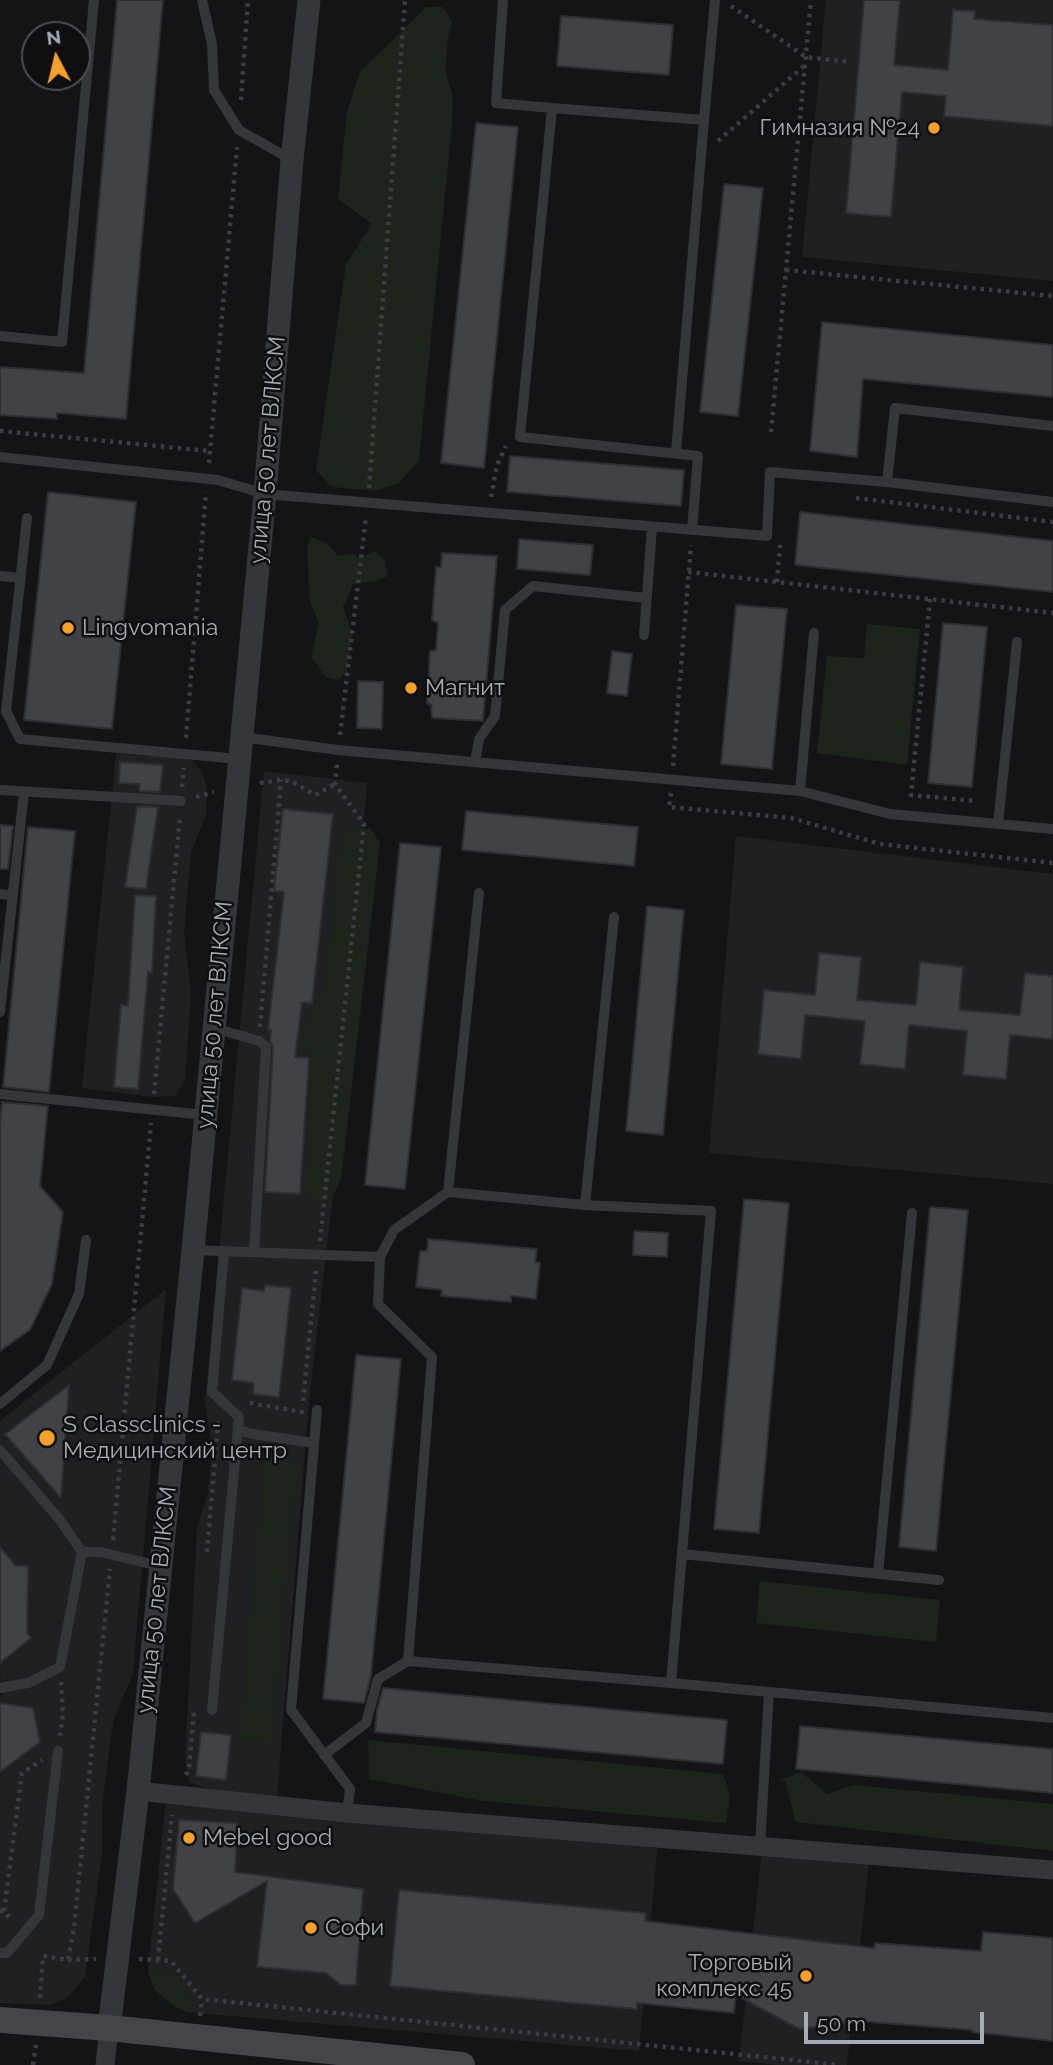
<!DOCTYPE html>
<html>
<head>
<meta charset="utf-8">
<style>
  body { margin:0 }
  #map { position:relative; width:1053px; height:2065px; overflow:hidden; background:#141416; font-family:Raleway,sans-serif }
  canvas { display:block }
  .north { position:absolute; left:21px; top:21px; width:70px; height:70px; box-sizing:border-box; background:#0f0f11; border:2px solid #4b4e53; border-radius:50%; rotate:353deg; font-size:19px; font-weight:700; line-height:28px; text-align:center; color:#a5acb6 }
  .north::after { content:''; display:block; margin:auto; width:24px; height:32px; background:#f59f2d; clip-path:polygon(50% 0,100% 100%,50% 72%,0 100%) }
  .scale { position:absolute; left:804px; top:2012px; width:180px; height:32px; box-sizing:border-box; border:4px solid #a5acb6; border-top:0; padding-left:9px; font-size:21px; line-height:24px; white-space:nowrap; color:#a5acb6; -webkit-text-stroke:5px #0f0f11; paint-order:stroke }
</style>
</head>
<body>
<div id="map">
<canvas width="1053" height="2065"></canvas>
<div class="north">N</div>
<div class="scale">50 m</div>
</div>
<script>
const context = document.querySelector('canvas').getContext('2d');
context.lineJoin = 'round';
function fill(path, color) {
  context.fillStyle = color;
  context.fill(path, 'evenodd');
}
function toPath(rows) {
  const path = new Path2D();
  for (const r of rows) {
    path.moveTo(r[0], r[1]);
    for (let i = 2; i < r.length; i += 2) path.lineTo(r[i], r[i + 1]);
  }
  return path;
}
function stroke(path, color, width, dash) {
  context.strokeStyle = color;
  context.lineWidth = width;
  context.lineCap = dash ? 'butt' : 'round';
  context.setLineDash(dash || []);
  context.stroke(path);
}
function label(font, color, halo, rows, align = 'center') {
  context.font = font + ' Raleway,sans-serif';
  context.lineWidth = 5;
  context.setLineDash([]);
  context.textBaseline = 'middle';
  context.strokeStyle = halo;
  context.fillStyle = color;
  for (const [text, x, y, turn = 0] of rows) {
    context.save();
    context.translate(x, y);
    context.rotate((+turn || 0) * Math.PI / 180);
    context.textAlign = isNaN(turn) ? turn : align;
    if (halo) context.strokeText(text, 0, 0);
    context.fillText(text, 0, 0);
    context.restore();
  }
}
const built = toPath([
  [826,0,1053,0,1053,281,802,257],
  [116,754,186,758,193,761,203,774,206,786,206,814,191,853,184,932,191,993,185,1081,175,1096,152,1097,82,1088],
  [264,771,367,783,333,1195,309,1401,277,1797,218,1791,198,1786,189,1781,185,1763,197,1527,208,1493,212,1448,205,1401],
  [736,836,1053,874,1053,1184,709,1153],
  [166,1289,133,1673,113,1722,102,1806,102,1853,85,1977,69,1996,52,2005,0,2003,0,1697,3,1694,0,1675,0,1421],
  [166,1799,658,1841,639,2051,208,2014,187,2012,174,2006,155,1990,148,1972],
  [762,1850,869,1862,847,2065,777,2065,739,2061]
]);
const green = toPath([
  [426,7,443,7,452,21,448,37,445,71,453,97,452,124,419,460,399,483,375,491,332,487,316,470,346,264,372,224,338,199,347,112,360,72],
  [311,537,328,544,338,556,353,554,360,558,375,551,385,560,388,576,376,581,353,584,343,607,352,634,347,671,338,680,326,677,311,657,319,623,310,602,307,547],
  [867,624,920,629,907,765,817,753,827,656,864,658],
  [370,828,380,843,341,1179,329,1204,305,1192,311,1058,295,1041,326,983,340,837,355,829],
  [264,1457,297,1460,272,1743,239,1740],
  [760,1581,940,1600,936,1642,756,1623],
  [368,1740,723,1774,730,1794,726,1823,483,1801,369,1779],
  [801,1772,827,1794,854,1785,1053,1804,1053,1851,796,1822,785,1781,779,1781],
  [168,1971,188,1990,192,2001,191,2010,187,2012,174,2006,155,1990,148,1972]
]);
const building = toPath([
  [117,0,163,0,126,419,57,413,57,419,0,415,0,367,84,373,117,0],
  [864,0,900,0,894,65,948,70,953,10,975,11,974,19,1053,25,1053,126,944,116,946,96,902,92,891,217,846,213,864,0],
  [561,16,673,25,669,75,557,66,561,16],
  [476,123,518,127,484,468,441,463,476,123],
  [724,184,763,188,738,416,700,412,724,184],
  [822,322,1053,345,1053,397,863,379,857,457,810,451,822,322],
  [510,456,684,470,681,506,507,492,510,456],
  [48,492,136,502,112,729,24,720,48,492],
  [800,512,1053,541,1053,592,795,565,800,512],
  [519,539,593,545,590,575,517,569,519,539],
  [442,553,497,556,483,721,432,718,431,705,427,703,430,651,436,650,438,623,432,620,436,567,441,567,442,553],
  [736,605,787,609,772,769,721,764,736,605],
  [943,623,987,627,972,787,928,783,943,623],
  [612,651,632,654,627,696,607,693,612,651],
  [358,681,383,682,382,729,357,728,358,681],
  [120,762,163,765,160,792,139,791,140,784,119,783,120,762],
  [137,806,158,807,146,889,125,887,137,806],
  [283,809,333,814,312,1003,302,1002,295,1057,309,1058,300,1194,265,1192,273,1047,270,1041,271,1030,268,1030,284,892,274,891,283,809],
  [466,811,638,827,634,866,462,850,466,811],
  [0,825,13,826,8,869,0,869,0,825],
  [28,827,75,831,49,1092,3,1087,28,827],
  [400,843,441,847,405,1189,365,1185,400,843],
  [135,895,156,896,152,973,148,972,138,1089,114,1087,121,1005,128,1006,135,895],
  [647,906,684,910,663,1135,626,1131,647,906],
  [819,953,861,957,857,1000,916,1005,920,962,963,967,959,1010,1020,1015,1025,973,1053,976,1053,1039,1010,1035,1006,1079,963,1075,967,1031,909,1025,905,1069,860,1064,865,1021,805,1015,801,1059,758,1054,764,990,815,995,819,953],
  [2,1102,48,1106,40,1186,63,1212,52,1284,30,1330,0,1351,0,1124,2,1102],
  [744,1199,789,1203,759,1533,714,1529,744,1199],
  [930,1207,968,1210,936,1551,899,1547,930,1207],
  [634,1231,668,1233,667,1257,633,1255,634,1231],
  [428,1239,537,1249,535,1262,540,1263,536,1299,511,1296,511,1302,441,1296,442,1290,416,1287,420,1251,427,1251,428,1239],
  [265,1285,291,1288,279,1397,253,1394,254,1383,232,1380,242,1288,264,1291,265,1285],
  [356,1355,401,1359,371,1676,364,1703,323,1699,356,1355],
  [69,1385,61,1498,5,1434,69,1385],
  [0,1547,16,1566,28,1566,27,1633,31,1638,0,1663,0,1547],
  [383,1688,727,1720,723,1764,375,1732,377,1710,383,1688],
  [0,1703,33,1708,40,1742,0,1772,0,1703],
  [800,1726,1053,1749,1053,1793,796,1769,800,1726],
  [201,1732,231,1735,226,1780,196,1776,201,1732],
  [179,1820,237,1823,235,1872,363,1889,356,1985,341,1985,326,1973,257,1967,267,1881,195,1923,173,1889,179,1820],
  [399,1890,646,1913,645,1921,874,1948,875,1943,981,1951,983,1932,1053,1938,1053,2041,972,2032,972,2030,845,2020,844,2024,799,2029,736,1995,734,2013,637,2003,637,2009,390,1986,399,1890]
]);
const path = toPath([
  [731,6,806,57,851,62],
  [241,100,248,0],
  [718,141,804,66],
  [786,270,1053,296],
  [0,431,210,451],
  [771,432,811,0],
  [209,463,237,147],
  [369,488,405,0],
  [491,497,497,465,506,446],
  [856,498,1053,522],
  [688,572,1053,613],
  [777,582,780,545],
  [930,599,911,795,976,801],
  [340,735,366,517],
  [186,738,206,492],
  [673,766,691,545],
  [260,783,281,780,291,781,315,795,335,784],
  [182,787,184,768],
  [671,793,669,807,791,818,880,844,1053,863],
  [196,797,214,792],
  [260,1027,281,780],
  [154,1094,180,817],
  [320,1241,364,824,335,784,337,764],
  [303,1401,316,1271],
  [250,1403,302,1412,302,1410],
  [113,1540,151,1123],
  [207,1552,218,1424,223,1420],
  [60,1736,63,1714,61,1682],
  [186,1775,189,1769,194,1711],
  [0,1911,4,1911,12,1921],
  [4,1911,22,1773,42,1760],
  [139,1959,171,1961,202,1999,840,2065],
  [68,1960,96,1959],
  [158,1960,172,1815],
  [40,1998,43,1956,68,1960,74,1928,110,1569],
  [200,2016,202,1999],
  [33,2065,36,2045]
]);
const service = toPath([
  [202,0,212,44,214,90,239,130,292,160],
  [503,0,496,103,552,108,520,437,698,456,692,530],
  [552,108,704,120,676,452],
  [704,120,715,0],
  [0,336,62,342,94,0],
  [0,457,218,480,265,494,767,536,770,472,887,482,1053,502],
  [887,482,895,408,1053,426],
  [27,518,6,711,20,739,239,759],
  [0,576,21,578],
  [644,635,652,527],
  [242,737,338,750,800,791,890,814,1053,829],
  [475,762,479,739,495,716,505,610,533,586,646,598],
  [0,790,181,801],
  [800,791,814,633],
  [998,824,1017,642],
  [0,894,11,895],
  [0,1012,24,792],
  [214,1028,259,1041,266,1047,254,1252],
  [0,1094,205,1115],
  [448,1192,585,1205,614,917],
  [193,1250,380,1257],
  [0,1404,47,1365,79,1294,86,1240],
  [317,1410,291,1710,350,1789,347,1813],
  [238,1430,253,1434,314,1443],
  [0,1450,60,1520,82,1552,60,1667,28,1683,0,1688],
  [82,1552,101,1552,159,1566],
  [682,1554,939,1580],
  [878,1574,912,1213],
  [408,1661,432,1357,378,1304,380,1257,394,1230,448,1192,479,893],
  [671,1683,1053,1718],
  [212,1710,239,1417,212,1392,224,1251],
  [324,1755,366,1723,378,1679,408,1661,671,1683,711,1211,585,1205],
  [760,1845,769,1692],
  [0,1953,7,1953,39,1915,58,1751]
]);
const minor = toPath([
  [138,1791,347,1813,1053,1870],
  [105,2065,109,2028]
]);
const tertiary = toPath([
  [109,2028,138,1791,193,1250,265,494,292,160,309,0]
]);
const secondary = toPath([
  [0,2020,109,2028,462,2065]
]);
const markers = [
  [934,128,7,"#f59f2d"],
  [68,628,7,"#f59f2d"],
  [411,688,7,"#f59f2d"],
  [47,1438,9,"#f59f2d"],
  [189,1838,7,"#f59f2d"],
  [311,1928,7,"#f59f2d"],
  [806,1976,7,"#f59f2d"]
];
const poiNames = [
  ["Гимназия №24",920,128,"right"],
  ["Lingvomania",82,628],
  ["Магнит",425,688],
  ["S Classclinics -",63,1425],
  ["Медицинский центр",63,1451],
  ["Mebel good",203,1838],
  ["Софи",325,1928],
  ["Торговый",792,1963,"right"],
  ["комплекс 45",792,1989,"right"]
];
const streetNames = [
  ["улица 50 лет ВЛКСМ",268,450,-85],
  ["улица 50 лет ВЛКСМ",215,1015,-85],
  ["улица 50 лет ВЛКСМ",157,1600,-84]
];
fill(built, '#202023');
fill(green, '#1c241c');
fill(building, '#404246');
stroke(building, '#2e2e32', 2);
stroke(path, '#3b3d42', 4.5, [3.5, 5]);
stroke(service, '#35363b', 10);
stroke(minor, '#35363b', 19);
stroke(tertiary, '#35363b', 23);
stroke(secondary, '#43454b', 26);
for (const [x, y, r, color] of markers) {
  const dot = new Path2D();
  dot.arc(x, y, r, 0, 2 * Math.PI);
  context.fillStyle = color;
  context.fill(dot);
  stroke(dot, '#0f0f11', 2.5);
}
label('23px', '#a5acb6', '#0f0f11', poiNames, 'left');
label('23px', '#a5acb6', '#0f0f11', streetNames);
</script>
</body>
</html>
